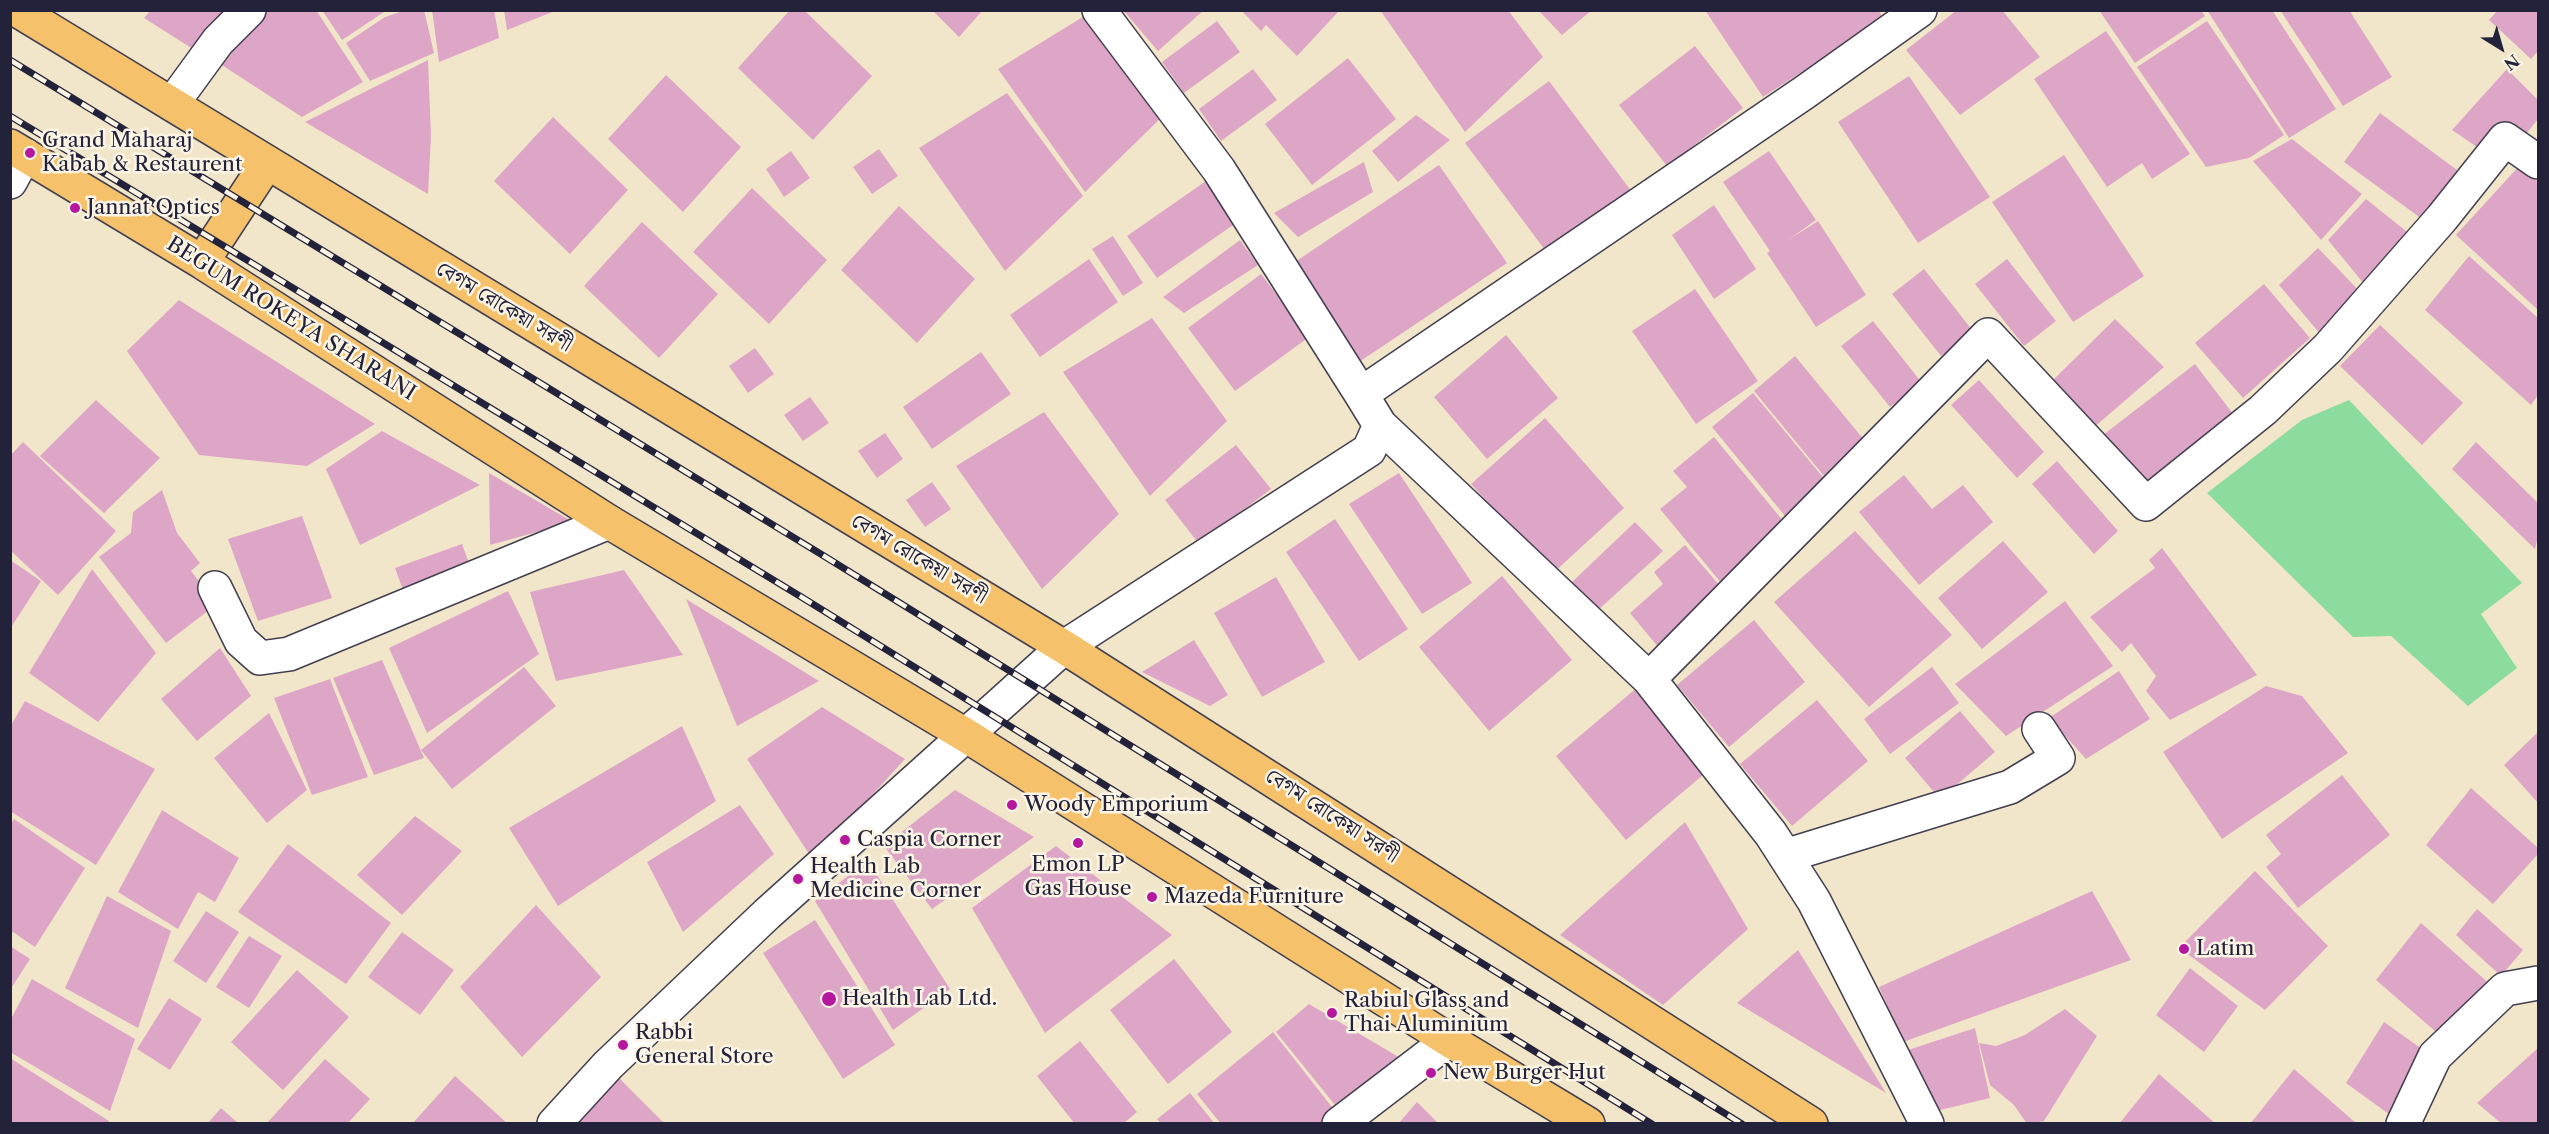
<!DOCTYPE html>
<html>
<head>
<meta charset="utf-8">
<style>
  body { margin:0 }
  #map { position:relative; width:2549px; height:1134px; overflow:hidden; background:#f2e6ca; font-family:"Libre Caslon Text",serif }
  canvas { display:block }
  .frame { position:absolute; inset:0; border:12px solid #22223b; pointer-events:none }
  .north { position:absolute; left:2471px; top:18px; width:60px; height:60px; -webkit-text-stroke:4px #fcf5e5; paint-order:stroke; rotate:143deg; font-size:16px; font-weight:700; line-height:24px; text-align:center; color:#22223b }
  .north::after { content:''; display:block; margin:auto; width:21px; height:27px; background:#22223b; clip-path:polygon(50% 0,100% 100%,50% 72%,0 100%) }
</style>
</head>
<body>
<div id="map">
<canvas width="2549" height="1134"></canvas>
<div class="frame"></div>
<div class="north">N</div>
</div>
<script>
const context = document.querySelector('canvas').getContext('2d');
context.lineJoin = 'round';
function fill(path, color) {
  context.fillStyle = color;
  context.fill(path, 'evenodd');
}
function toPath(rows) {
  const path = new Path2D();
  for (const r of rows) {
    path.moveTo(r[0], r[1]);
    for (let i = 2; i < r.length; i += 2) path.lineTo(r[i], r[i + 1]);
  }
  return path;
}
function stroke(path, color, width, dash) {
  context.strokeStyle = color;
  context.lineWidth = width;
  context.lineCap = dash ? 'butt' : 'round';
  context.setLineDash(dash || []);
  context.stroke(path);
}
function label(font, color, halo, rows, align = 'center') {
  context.font = font + ' "Libre Caslon Text","Noto Serif Bengali",serif';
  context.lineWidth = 5;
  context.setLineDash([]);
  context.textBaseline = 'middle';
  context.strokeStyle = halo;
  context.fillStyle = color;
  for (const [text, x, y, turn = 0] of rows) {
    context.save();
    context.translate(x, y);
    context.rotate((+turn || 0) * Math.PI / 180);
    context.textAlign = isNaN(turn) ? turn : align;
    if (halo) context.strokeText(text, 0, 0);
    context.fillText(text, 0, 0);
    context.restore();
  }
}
const green = toPath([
  [2349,400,2522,583,2481,614,2517,668,2468,706,2391,636,2353,637,2207,493,2302,420]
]);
const building = toPath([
  [151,10,221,10,225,14,193,49,144,18],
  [264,10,316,10,363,82,302,117,214,60],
  [322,10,387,10,342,40],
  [406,10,424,10,434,53,370,81,346,43,385,17],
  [432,10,494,10,499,38,439,62],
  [504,10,555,10,555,11,507,30],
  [790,10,804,10,872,76,813,140,738,68],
  [932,10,983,10,959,37],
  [1123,10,1204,10,1158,51],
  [1241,10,1340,10,1297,56,1266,25,1261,31],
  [1380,10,1508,10,1543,57,1465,132],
  [1538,10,1592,10,1562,35],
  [1705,10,1878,10,1884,19,1763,97],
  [1957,10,2002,10,2040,57,1960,115,1906,50],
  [2099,10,2201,10,2205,16,2135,63],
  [2207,10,2272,10,2336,109,2289,138],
  [2280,10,2349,10,2392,77,2343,106],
  [2498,10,2538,10,2538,51,2531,59,2489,20],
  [1086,15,1162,117,1085,192,998,69],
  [1217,21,1240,52,1184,93,1162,62],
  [2207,21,2284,135,2249,158,2206,167,2137,67],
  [2106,31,2190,154,2152,179,2142,163,2107,187,2034,79],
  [1695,46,1743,108,1667,166,1619,105],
  [1348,58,1396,119,1312,185,1265,124],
  [428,60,431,136,428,194,305,122],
  [1253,69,1277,100,1221,141,1199,109],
  [2507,69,2538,100,2538,119,2502,164,2452,130],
  [666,75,741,147,683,212,608,139],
  [1909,76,1990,197,1918,243,1838,122],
  [1549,81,1632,192,1548,254,1465,143],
  [1007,93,1083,196,1005,271,919,148],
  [2380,113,2457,170,2422,219,2344,162],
  [1416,115,1450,140,1398,182,1372,151],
  [553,117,628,190,570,254,494,181],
  [2292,139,2362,194,2321,240,2253,161],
  [879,149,898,176,872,194,853,167],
  [791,151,810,178,784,197,766,169],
  [1769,151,1816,220,1788,240,1818,221,1866,295,1816,327,1767,253,1770,251,1723,182],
  [2064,155,2144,276,2073,322,1992,202],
  [1364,162,1373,192,1298,237,1274,213],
  [1439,165,1507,263,1359,362,1292,264],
  [2520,165,2538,182,2538,310,2456,235],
  [1206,181,1236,223,1157,278,1127,236],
  [752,188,827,260,769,324,693,252],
  [2366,199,2426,247,2378,301,2328,240],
  [1714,205,1756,269,1714,299,1672,235],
  [899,206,975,279,917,343,841,270],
  [642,222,718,294,659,358,584,286],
  [1113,236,1143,283,1123,296,1092,249],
  [1240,240,1258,265,1184,313,1163,297],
  [2318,248,2368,300,2327,342,2279,285],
  [2469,256,2538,318,2538,395,2531,405,2425,310],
  [1089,259,1118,302,1040,357,1010,315],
  [2007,259,2056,321,2024,346,1975,284],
  [1924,269,1973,331,1941,356,1892,294],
  [1261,274,1309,337,1235,391,1188,328],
  [2264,284,2310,338,2243,398,2195,343],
  [1695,289,1758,381,1696,424,1632,331],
  [179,300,375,424,307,466,199,455,127,351],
  [1152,318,1227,421,1150,496,1063,372],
  [2115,319,2164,367,2092,429,2047,386],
  [1873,321,1922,383,1890,407,1841,346],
  [2380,325,2463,403,2422,445,2340,366],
  [1506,335,1558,398,1487,459,1434,397],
  [755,348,774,374,748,393,729,366],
  [981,352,1011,394,932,449,903,407],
  [1795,356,1879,458,1838,493,1754,391],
  [2195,364,2240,423,2149,494,2103,435],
  [1979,380,2044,452,2017,478,1951,405],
  [1753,393,1831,487,1790,522,1712,427],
  [810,397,829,423,803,441,784,415],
  [96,400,160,458,104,513,40,456],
  [1044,412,1119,514,1042,589,956,466],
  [1545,418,1624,508,1552,574,1471,484],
  [382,431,480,485,360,545,326,469],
  [885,433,903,459,877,478,858,451],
  [1714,437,1789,528,1722,584,1660,509,1687,487,1673,471],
  [23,442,116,531,58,595,10,550,10,456],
  [2476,442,2538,503,2538,536,2535,549,2452,469],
  [1236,445,1271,489,1199,544,1165,500],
  [2057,461,2118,531,2094,554,2032,484],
  [489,473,573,522,490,545],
  [1399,473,1472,583,1422,614,1349,504],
  [1904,475,1932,509,1963,485,1993,522,1919,585,1859,512],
  [932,482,951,509,925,527,906,500],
  [162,490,177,533,200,563,191,571,217,604,166,643,99,557,131,533,133,512],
  [302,516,332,598,258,621,228,539],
  [1335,519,1408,629,1359,661,1286,552],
  [1635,522,1663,551,1597,611,1571,583],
  [1855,531,1952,635,1869,707,1774,602],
  [2003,541,2048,592,1982,649,1938,598],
  [462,544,470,566,403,590,395,568],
  [1685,545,1725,592,1659,648,1630,613,1663,584,1654,572],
  [2162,548,2257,675,2170,720,2146,691,2156,676,2131,643,2122,652,2090,617,2155,568,2149,560],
  [10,560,41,581,10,629],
  [92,569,156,653,98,722,29,673],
  [624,570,683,655,556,681,530,592],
  [1502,576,1572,660,1489,731,1419,647],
  [1276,577,1325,662,1262,697,1214,613],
  [508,591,539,654,427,733,389,648],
  [686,599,819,681,737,726],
  [2065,601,2113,666,2006,736,1955,684],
  [1754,620,1805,682,1729,747,1677,685],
  [1194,640,1228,695,1210,706,1142,672],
  [220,648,251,696,197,741,161,699],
  [382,660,424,758,374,775,333,678],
  [524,667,556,706,452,789,421,750],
  [1932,667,1959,703,1890,754,1864,719],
  [2119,671,2150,719,2086,759,2049,718],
  [330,679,368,777,312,795,274,698],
  [1639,686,1709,770,1626,840,1556,756],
  [2266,686,2302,696,2348,753,2222,839,2163,752],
  [1817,700,1868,761,1792,826,1740,764],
  [25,701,155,769,96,865,10,811,10,727],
  [822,707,905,759,813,860,747,759],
  [1960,711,1995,752,1940,799,1905,758],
  [269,713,307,790,267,823,214,758],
  [682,726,716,801,558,906,509,828],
  [2538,732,2538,803,2504,765],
  [2342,775,2390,835,2298,908,2266,867,2281,854,2266,835],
  [2471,788,2538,848,2538,854,2493,904,2426,845],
  [955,790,1034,837,932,909,884,846],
  [740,805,774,854,683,932,647,862],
  [162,810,239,858,215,902,198,892,178,929,118,892],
  [415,816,462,851,402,915,357,875],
  [14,819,85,868,35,947,10,930,10,826],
  [1685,822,1748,929,1663,1005,1560,935],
  [288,844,391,923,346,984,238,912],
  [1056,846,1172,935,1045,1033,972,908],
  [868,861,950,989,893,1030,815,901],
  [2255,871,2328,946,2265,1010,2179,948],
  [2092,891,2131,960,1903,1042,1879,987],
  [107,896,171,931,138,1028,65,988],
  [536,905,601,977,522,1057,460,987],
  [2477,909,2523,950,2501,976,2456,935],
  [206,911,239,932,206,983,173,961],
  [815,920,895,1045,843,1079,763,953],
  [2421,923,2492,986,2443,1038,2376,980],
  [402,932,454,970,420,1015,368,977],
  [249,936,282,956,249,1008,216,987],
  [10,946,30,959,10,990],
  [1798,950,1886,1093,1737,1003],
  [1174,959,1232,1032,1168,1084,1110,1010],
  [2190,968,2238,1006,2204,1052,2156,1015],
  [297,970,349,1017,283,1090,231,1042],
  [32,979,135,1039,110,1111,10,1052,10,1021],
  [169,998,202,1019,170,1070,137,1049],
  [1309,1004,1407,1062,1343,1115,1276,1032],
  [2065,1009,2097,1036,2044,1121,2027,1124,2014,1105,1990,1085,1979,1043,1996,1046,2025,1035],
  [2384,1022,2429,1054,2390,1115,2346,1083],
  [1975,1028,1990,1098,1936,1111,1896,1054],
  [1273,1032,1339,1116,1329,1124,1221,1124,1197,1094],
  [1080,1041,1137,1112,1123,1124,1075,1124,1037,1076],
  [2538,1048,2538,1124,2502,1124,2477,1103],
  [10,1058,109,1121,109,1124,10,1124],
  [325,1059,370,1099,347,1124,266,1124],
  [2294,1069,2357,1124,2250,1124],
  [2159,1074,2216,1124,2119,1124],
  [455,1076,508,1124,412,1124],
  [618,1077,665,1124,571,1124],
  [1190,1093,1215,1124,1161,1124,1157,1119],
  [1417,1102,1439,1124,1398,1124],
  [221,1108,239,1124,207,1124]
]);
const minor = toPath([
  [1099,10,1219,170,1361,394],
  [172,104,218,41,249,10],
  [10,182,25,155],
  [1380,425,1649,679,1771,834,1814,901,1927,1124],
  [215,588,241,641,260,658,289,654,609,522],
  [1649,679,1988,335,2146,504,2263,410,2328,348,2442,218,2505,139,2538,162],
  [1785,856,2010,787,2058,758,2039,729],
  [554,1124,608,1065,767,914,1064,647,1369,450,1380,425,1361,394,1805,92,1920,10],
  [1339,1124,1449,1040],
  [2403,1124,2435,1056,2505,989,2538,983]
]);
const primary = toPath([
  [17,10,1064,647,1811,1124],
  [10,146,202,262,609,522,967,736,1449,1040,1588,1124],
  [202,262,267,163]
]);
const rail = toPath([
  [10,60,824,556,1742,1124],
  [10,116,803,598,1652,1124]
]);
const markers = [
  [30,153,6,"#b5179e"],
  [75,208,6,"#b5179e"],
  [1012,805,6,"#b5179e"],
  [845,840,6,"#b5179e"],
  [1078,843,6,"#b5179e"],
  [798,879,6,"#b5179e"],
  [1152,897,6,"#b5179e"],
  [2184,949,6,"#b5179e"],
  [829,999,8,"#b5179e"],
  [1332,1013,6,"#b5179e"],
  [623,1045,6,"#b5179e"],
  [1431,1073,6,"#b5179e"]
];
const poiNames = [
  ["Grand Maharaj",42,141],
  ["Kabab & Restaurent",42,165],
  ["Jannat Optics",87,208],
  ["Woody Emporium",1024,805],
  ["Caspia Corner",857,840],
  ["Emon LP",1078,865,"center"],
  ["Gas House",1078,889,"center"],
  ["Health Lab",810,867],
  ["Medicine Corner",810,891],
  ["Mazeda Furniture",1164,897],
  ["Latim",2196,949],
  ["Health Lab Ltd.",842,999],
  ["Rabiul Glass and",1344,1001],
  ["Thai Aluminium",1344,1025],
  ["Rabbi",635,1033],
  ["General Store",635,1057],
  ["New Burger Hut",1443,1073]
];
const streetNames = [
  ["বেগম রোকেয়া সরণী",504,307,31],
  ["BEGUM ROKEYA SHARANI",291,319,32],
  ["বেগম রোকেয়া সরণী",919,559,31],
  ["বেগম রোকেয়া সরণী",1332,816,33]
];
fill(green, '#8cdd9d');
fill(building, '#dea6c6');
stroke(minor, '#413f50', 36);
stroke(primary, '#413f50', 36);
stroke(minor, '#fff', 33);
stroke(primary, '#f6c16b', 33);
stroke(rail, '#22223b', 7);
stroke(rail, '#fcf5e5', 4.5, [14]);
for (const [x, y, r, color] of markers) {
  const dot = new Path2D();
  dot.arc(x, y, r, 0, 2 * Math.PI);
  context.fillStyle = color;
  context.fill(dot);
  stroke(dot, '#fcf5e5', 2);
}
label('21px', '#22223b', '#fcf5e5', poiNames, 'left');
label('21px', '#22223b', '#fcf5e5', streetNames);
</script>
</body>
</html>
